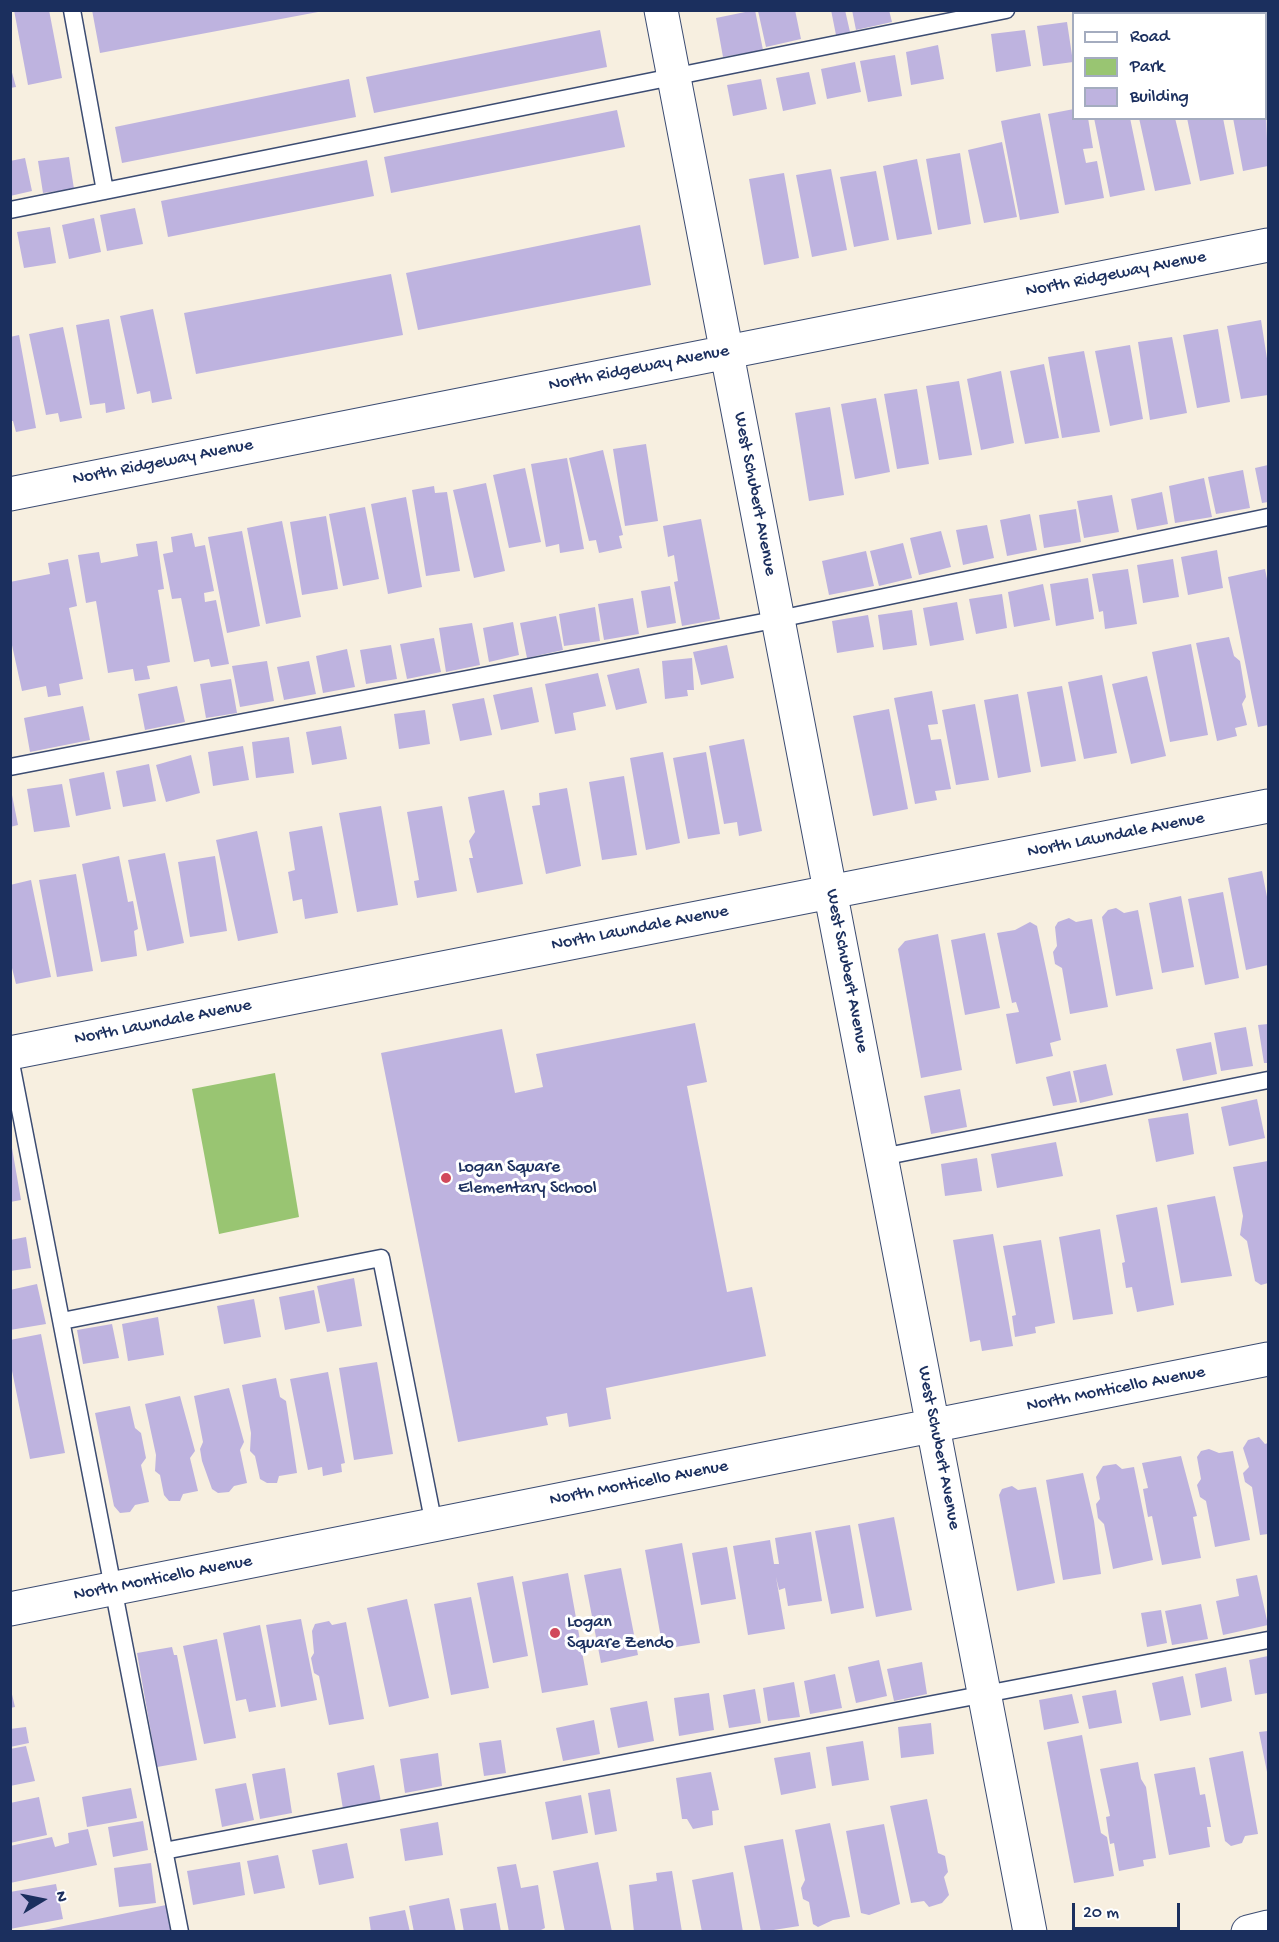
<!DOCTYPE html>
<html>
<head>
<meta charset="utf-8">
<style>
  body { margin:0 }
  #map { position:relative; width:1279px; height:1942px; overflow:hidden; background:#f7efe0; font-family:"Gochi Hand",sans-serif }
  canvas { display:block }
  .frame { position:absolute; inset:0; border:12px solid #1b2f5e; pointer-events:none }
  .legend { position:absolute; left:1072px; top:12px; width:195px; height:108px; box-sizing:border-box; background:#fff; border:2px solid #a4acbf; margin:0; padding:8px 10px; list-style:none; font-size:18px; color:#1b2f5e }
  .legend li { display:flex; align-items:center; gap:12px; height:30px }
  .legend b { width:30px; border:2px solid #a4acbf }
  .north { position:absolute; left:12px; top:1870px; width:60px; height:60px; -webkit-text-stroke:4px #fff; paint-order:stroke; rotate:80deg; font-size:16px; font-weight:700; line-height:24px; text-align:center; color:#1b2f5e }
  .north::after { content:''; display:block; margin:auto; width:21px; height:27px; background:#1b2f5e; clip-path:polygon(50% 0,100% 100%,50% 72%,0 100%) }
  .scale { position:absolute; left:1072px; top:1903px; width:108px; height:27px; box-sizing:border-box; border:3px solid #1b2f5e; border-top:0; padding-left:8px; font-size:18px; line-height:21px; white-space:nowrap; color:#1b2f5e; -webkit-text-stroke:4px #fff; paint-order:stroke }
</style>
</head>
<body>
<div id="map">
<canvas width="1279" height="1942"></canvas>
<div class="frame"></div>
<ul class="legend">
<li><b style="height:8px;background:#fff"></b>Road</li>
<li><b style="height:16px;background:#99c572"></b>Park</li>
<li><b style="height:16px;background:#beb3df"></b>Building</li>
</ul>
<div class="north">N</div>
<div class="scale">20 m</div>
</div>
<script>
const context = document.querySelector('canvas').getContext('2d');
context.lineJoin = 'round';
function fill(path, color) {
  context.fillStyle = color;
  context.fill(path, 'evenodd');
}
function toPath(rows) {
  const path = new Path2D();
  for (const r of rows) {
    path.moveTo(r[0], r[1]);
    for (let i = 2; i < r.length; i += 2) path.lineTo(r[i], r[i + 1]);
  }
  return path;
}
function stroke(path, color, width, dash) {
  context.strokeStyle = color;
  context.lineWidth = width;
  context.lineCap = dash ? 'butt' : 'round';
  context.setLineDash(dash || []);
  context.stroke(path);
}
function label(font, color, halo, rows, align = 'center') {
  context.font = font + ' "Gochi Hand",sans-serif';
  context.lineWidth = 6;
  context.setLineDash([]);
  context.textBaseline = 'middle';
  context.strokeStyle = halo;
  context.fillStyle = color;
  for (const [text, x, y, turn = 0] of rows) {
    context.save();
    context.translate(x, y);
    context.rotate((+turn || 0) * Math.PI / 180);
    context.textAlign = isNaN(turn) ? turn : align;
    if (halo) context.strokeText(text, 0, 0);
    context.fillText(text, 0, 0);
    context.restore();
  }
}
const green = toPath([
  [275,1073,299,1217,219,1234,192,1089]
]);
const building = toPath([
  [14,10,49,10,62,78,28,85],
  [92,10,318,10,318,12,100,53],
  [755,10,763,50,723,57,716,18],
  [795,10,801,39,766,47,758,11],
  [831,10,845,10,850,32,836,35],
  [852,10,889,10,892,22,856,30],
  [1159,10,1160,14,1122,14,1122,11],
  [1166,10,1201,10,1201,14,1166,14],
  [1211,10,1249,10,1250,14,1212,14],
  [1067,22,1073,62,1043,66,1037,26],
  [600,30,607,67,374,113,366,77],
  [1025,30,1031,66,996,72,991,34],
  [938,45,944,79,911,85,906,52],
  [895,55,902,96,868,102,860,61],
  [855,62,861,92,827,99,821,69],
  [10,65,16,87,10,88],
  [809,72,816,104,783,111,776,78],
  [349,79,356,117,122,163,115,127],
  [761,79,767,109,733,116,727,85],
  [1074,109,1074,118,1088,118,1093,148,1083,149,1086,163,1097,161,1104,198,1065,205,1048,114],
  [617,110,625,147,391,193,384,157],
  [1266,112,1268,166,1243,171,1233,118,1266,118],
  [1040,113,1059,213,1020,220,1001,121],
  [1094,118,1130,118,1145,190,1110,197],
  [1139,118,1175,118,1191,184,1155,191],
  [1187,118,1223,118,1234,174,1200,181],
  [1002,142,1017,217,984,223,968,150],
  [960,153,971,224,938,230,926,159],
  [69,157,74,189,43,193,38,161],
  [25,158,32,191,10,196,10,161],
  [917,159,932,234,897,240,883,166],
  [367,160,374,196,168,237,161,201],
  [831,169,847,250,812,257,796,175],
  [876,171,889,240,854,247,840,177],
  [784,173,799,258,764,265,749,179],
  [135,208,143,244,107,251,100,215],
  [94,218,101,252,69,259,62,225],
  [640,225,651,285,418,330,406,273],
  [50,227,56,263,24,268,17,232],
  [391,274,403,335,196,374,184,313],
  [153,309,172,399,152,403,150,391,137,394,120,316],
  [109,319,125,409,106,413,105,403,90,405,76,325],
  [1261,320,1268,365,1268,395,1241,399,1227,326],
  [63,327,82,418,60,422,58,413,46,415,29,334],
  [1218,329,1230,402,1197,408,1183,335],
  [19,335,36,428,16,432,13,421,10,421,10,337],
  [1172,337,1187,413,1150,420,1138,342],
  [1130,345,1143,419,1110,426,1095,351],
  [1084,351,1100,432,1062,438,1048,357],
  [1044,364,1059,438,1025,444,1010,371],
  [1001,371,1014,443,981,450,967,379],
  [959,381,972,455,939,460,926,386],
  [917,389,929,464,897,469,884,394],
  [876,398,890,472,855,479,841,404],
  [830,407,844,495,809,501,795,413],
  [646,444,658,521,625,526,613,449],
  [603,450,623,535,619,536,622,548,599,553,596,540,589,541,569,458],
  [567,458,584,549,560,553,559,544,546,547,531,464],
  [1268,465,1268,502,1262,503,1255,468],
  [525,468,541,542,509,548,493,475],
  [1243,470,1250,508,1216,514,1208,477],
  [1204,478,1212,517,1175,523,1169,486],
  [486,483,505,571,474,578,453,490],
  [434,486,435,493,447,492,460,571,426,576,412,490],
  [1162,492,1168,524,1137,530,1131,499],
  [1112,495,1119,532,1084,538,1077,501],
  [406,497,422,587,388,594,371,504],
  [365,507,379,579,343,586,329,514],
  [1076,509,1081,542,1044,548,1039,515],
  [1030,514,1037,550,1007,556,1000,520],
  [326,516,338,589,302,595,290,522],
  [701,519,720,619,682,626,674,582,678,581,674,555,668,557,663,526],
  [282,521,301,617,266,624,247,528],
  [987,525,994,558,963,565,956,530],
  [242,531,260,626,227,633,208,537],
  [941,531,951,567,919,575,910,538],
  [192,533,195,547,205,545,214,591,204,593,205,602,216,600,229,664,211,667,209,659,194,662,181,598,172,599,163,554,173,552,171,537],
  [157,541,164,589,158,590,170,662,147,666,150,679,135,681,133,669,108,673,96,601,86,603,78,555,99,552,101,563,138,556,136,544],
  [903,543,912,578,879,586,870,551],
  [1217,550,1223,588,1188,595,1181,557],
  [866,551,874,586,829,595,822,561],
  [68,559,77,606,69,608,83,679,59,684,61,695,48,697,46,686,22,691,10,636,10,582,50,574,48,563],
  [1173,559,1179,597,1143,603,1137,565],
  [1128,569,1137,624,1105,629,1103,611,1099,612,1092,574],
  [1265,569,1268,584,1268,725,1258,727,1228,577],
  [1088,578,1094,619,1056,626,1050,584],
  [1043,584,1050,620,1014,627,1008,592],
  [670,586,676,623,647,628,641,591],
  [1002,594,1007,628,976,634,969,599],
  [633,598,639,634,604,640,598,604],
  [957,602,964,640,930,646,923,608],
  [595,607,600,641,564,646,559,614],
  [912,610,917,645,883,650,878,615],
  [868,615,874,647,837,653,832,621],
  [556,616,563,650,527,658,520,623],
  [513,622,519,655,489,662,483,628],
  [472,623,480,665,446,672,439,628],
  [1229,637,1234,656,1240,661,1246,697,1242,704,1247,725,1235,728,1237,736,1217,741,1196,643],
  [434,638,441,672,407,679,400,644],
  [1191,644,1208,735,1170,742,1152,652],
  [391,645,397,679,366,684,360,650],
  [727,645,734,678,701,685,693,652],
  [347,649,355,687,323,693,316,656],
  [692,658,694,690,687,690,688,696,665,699,662,661],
  [267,661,274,701,240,707,232,666],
  [309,661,316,694,284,700,277,667],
  [639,668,647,703,616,710,607,675],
  [598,673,606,706,573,713,576,730,555,734,545,684],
  [1102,675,1117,753,1084,759,1068,682],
  [1147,676,1166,756,1131,764,1112,684],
  [231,679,237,713,206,718,200,684],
  [177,686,185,722,145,730,138,694],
  [1062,686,1076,761,1041,767,1027,692],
  [532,687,539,722,501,730,493,695],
  [932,691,938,724,928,725,931,740,941,739,951,789,935,791,937,800,915,804,894,698],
  [1018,694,1031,772,998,778,984,700],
  [484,698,492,735,460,741,452,704],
  [975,704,989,780,956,785,942,710],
  [83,706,90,740,30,752,24,718],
  [889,709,908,809,873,816,853,716],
  [425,710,430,744,399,749,394,714],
  [341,726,347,759,312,765,306,732],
  [289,737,294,773,256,778,252,742],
  [744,739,762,831,739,836,737,822,724,824,709,746],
  [243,746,249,780,213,786,208,752],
  [663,752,680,843,646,850,630,758],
  [706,752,720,834,688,839,673,758],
  [191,755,200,793,166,802,156,765],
  [149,764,156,801,123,807,116,771],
  [104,772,111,809,76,816,69,779],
  [624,776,637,855,602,860,589,782],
  [62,784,70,827,34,832,27,789],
  [567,788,581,866,546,874,532,806,540,805,539,793],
  [504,790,523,884,477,893,469,858,473,858,469,841,475,832,468,797],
  [12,795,18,825,10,827,10,796],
  [381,806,398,905,357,912,339,813],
  [442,806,457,891,417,898,414,881,419,880,407,812],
  [322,826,338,913,305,919,302,899,293,901,288,872,295,870,289,832],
  [257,831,278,933,238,941,216,840],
  [165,853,184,943,147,951,128,860],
  [119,856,128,902,133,901,138,929,134,931,137,956,101,962,82,864],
  [215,856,227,931,190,937,178,862],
  [1262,871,1268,902,1268,965,1246,970,1228,878],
  [76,874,93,971,57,977,39,880],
  [31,880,51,977,16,984,10,960,10,885],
  [1223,892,1239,978,1205,985,1188,899],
  [1181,896,1194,967,1162,973,1149,903],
  [1116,908,1124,913,1138,910,1153,989,1116,996,1102,917,1108,910],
  [1069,918,1076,922,1092,919,1108,1007,1070,1014,1062,968,1055,964,1053,952,1057,946,1055,927,1058,922],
  [1030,922,1037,926,1061,1040,1050,1043,1053,1056,1016,1064,1006,1014,1019,1012,1016,1002,1012,1003,997,933,1015,930],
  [985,933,1000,1008,965,1015,951,940],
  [938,934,962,1070,921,1078,898,949,905,941],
  [695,1023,707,1082,687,1086,727,1292,752,1287,766,1356,606,1388,611,1419,569,1427,567,1413,546,1417,548,1425,458,1442,381,1053,502,1029,515,1093,543,1087,536,1054],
  [1268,1024,1268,1063,1264,1063,1258,1025],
  [1246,1027,1253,1066,1221,1071,1214,1033],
  [1211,1042,1217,1074,1183,1081,1176,1049],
  [1106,1064,1113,1095,1080,1103,1073,1071],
  [1070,1071,1077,1102,1053,1106,1046,1077],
  [960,1089,967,1127,931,1134,924,1096],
  [1257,1099,1265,1138,1229,1146,1221,1107],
  [1188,1113,1194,1154,1156,1162,1148,1119],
  [1056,1142,1063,1176,997,1188,991,1154],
  [12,1148,21,1200,10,1202,10,1149],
  [977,1158,982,1191,945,1196,941,1164],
  [1268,1161,1268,1283,1261,1285,1255,1281,1247,1241,1240,1235,1243,1216,1233,1167],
  [1215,1196,1232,1276,1181,1283,1167,1205],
  [1157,1207,1174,1305,1137,1312,1132,1287,1126,1288,1122,1263,1125,1262,1116,1215],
  [1100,1229,1113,1314,1073,1320,1059,1237],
  [993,1234,1013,1346,982,1351,980,1340,970,1342,953,1240],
  [26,1237,31,1268,10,1271,10,1240],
  [1041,1240,1055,1323,1035,1327,1036,1333,1015,1337,1012,1316,1016,1315,1003,1246],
  [354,1278,362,1326,327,1332,317,1286],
  [37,1284,46,1324,10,1330,10,1290],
  [314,1290,320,1323,285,1330,279,1297],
  [254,1299,261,1337,224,1344,217,1306],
  [158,1317,164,1355,128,1361,122,1324],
  [112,1324,119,1358,83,1364,77,1330],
  [41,1334,65,1453,30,1459,10,1361,10,1340],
  [377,1362,393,1454,354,1460,339,1368],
  [328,1372,345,1463,341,1464,342,1472,323,1476,322,1467,308,1470,290,1379],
  [276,1378,280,1397,286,1401,297,1473,279,1476,277,1483,267,1483,260,1479,255,1456,250,1451,251,1433,242,1385],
  [229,1388,244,1442,240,1450,247,1483,234,1486,229,1492,218,1493,212,1489,202,1461,200,1449,203,1442,194,1396],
  [180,1396,195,1451,190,1458,198,1491,183,1494,180,1501,169,1501,164,1495,160,1475,155,1471,156,1455,145,1404],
  [130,1406,135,1428,141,1433,146,1458,141,1465,149,1502,135,1505,130,1512,120,1513,114,1506,95,1413],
  [1259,1437,1265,1444,1268,1443,1268,1534,1260,1535,1252,1487,1245,1482,1243,1473,1249,1467,1243,1448,1248,1440],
  [1209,1449,1219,1453,1233,1451,1250,1540,1215,1547,1206,1501,1200,1497,1197,1485,1201,1479,1197,1457,1201,1451],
  [1181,1456,1197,1516,1193,1517,1201,1558,1162,1565,1152,1516,1148,1517,1143,1489,1148,1488,1142,1463],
  [1116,1464,1122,1469,1134,1467,1153,1560,1113,1569,1104,1524,1098,1518,1096,1504,1100,1499,1096,1477,1103,1466],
  [1083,1473,1094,1521,1101,1574,1063,1580,1046,1480],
  [1012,1486,1018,1490,1036,1487,1055,1583,1017,1591,999,1495,1002,1489],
  [894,1517,912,1610,876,1617,858,1524],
  [850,1525,864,1608,831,1614,815,1531],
  [811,1532,822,1601,788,1606,785,1588,779,1590,776,1577,785,1629,748,1635,733,1546,770,1540,774,1564,779,1564,775,1538],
  [682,1543,700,1643,663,1649,645,1550],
  [727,1547,736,1599,701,1605,692,1553],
  [621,1568,638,1655,601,1663,584,1575],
  [568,1573,588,1685,542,1693,522,1582],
  [1257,1575,1268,1625,1223,1635,1216,1601,1239,1596,1236,1579],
  [513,1576,528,1656,493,1663,477,1583],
  [471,1597,489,1688,451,1695,434,1604],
  [407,1599,429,1698,389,1707,367,1608],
  [1201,1604,1208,1639,1172,1645,1165,1611],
  [1161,1610,1167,1643,1147,1647,1141,1613],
  [301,1619,317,1700,281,1707,266,1625],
  [329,1621,332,1625,346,1622,364,1719,329,1725,319,1676,314,1673,311,1658,314,1653,312,1631,315,1624],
  [260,1625,276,1707,249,1712,246,1699,236,1701,223,1633],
  [217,1639,236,1738,204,1744,183,1646],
  [172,1647,174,1655,177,1655,197,1760,157,1767,137,1653],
  [1268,1656,1268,1693,1255,1695,1249,1660],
  [879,1660,887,1696,856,1703,848,1667],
  [922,1662,927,1694,894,1701,887,1669],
  [1226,1667,1232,1701,1201,1708,1195,1674],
  [835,1674,842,1708,810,1714,804,1681],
  [1183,1676,1191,1715,1160,1721,1152,1683],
  [794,1682,800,1717,768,1721,763,1688],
  [10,1686,15,1707,10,1708],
  [755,1689,761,1723,729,1728,723,1695],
  [1116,1690,1122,1723,1089,1729,1082,1696],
  [709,1693,714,1730,679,1736,674,1698],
  [1072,1694,1079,1723,1044,1730,1039,1700],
  [647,1701,654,1741,618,1748,610,1708],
  [594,1720,600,1754,563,1761,556,1728],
  [931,1723,934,1754,901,1758,898,1727],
  [26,1727,29,1743,10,1747,10,1729],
  [1268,1731,1268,1772,1267,1772,1259,1732],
  [1082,1735,1101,1833,1107,1837,1114,1876,1074,1883,1047,1742],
  [501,1740,506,1773,484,1776,479,1743],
  [863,1741,869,1780,832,1786,826,1747],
  [26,1746,35,1781,10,1786,10,1749],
  [1243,1751,1258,1834,1245,1836,1242,1843,1231,1846,1225,1841,1209,1758],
  [810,1752,816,1788,781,1795,774,1758],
  [438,1753,442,1786,405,1793,400,1759],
  [1138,1762,1141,1779,1146,1787,1156,1858,1143,1860,1144,1866,1119,1871,1114,1843,1110,1844,1106,1817,1110,1816,1100,1769],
  [374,1765,381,1802,343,1809,337,1773],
  [1195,1767,1200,1795,1205,1794,1211,1827,1207,1827,1210,1847,1169,1855,1154,1774],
  [285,1768,292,1813,260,1819,252,1774],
  [711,1772,719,1810,712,1811,713,1825,693,1829,687,1819,682,1819,676,1778],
  [246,1783,254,1820,222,1827,215,1789],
  [131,1788,137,1818,87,1827,82,1797],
  [610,1789,617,1831,595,1835,588,1793],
  [581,1795,588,1833,552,1840,545,1802],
  [39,1797,47,1835,10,1843,10,1803],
  [927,1799,938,1853,945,1856,948,1872,944,1877,949,1895,942,1903,929,1907,924,1901,911,1903,890,1806],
  [143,1821,148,1850,113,1857,108,1827],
  [438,1822,443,1855,405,1861,400,1829],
  [830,1823,850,1917,833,1920,818,1927,813,1924,809,1902,803,1899,801,1888,805,1880,795,1830],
  [884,1824,900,1904,869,1915,861,1913,846,1831],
  [88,1829,97,1865,10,1883,10,1846,52,1837,55,1847,69,1843,68,1833],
  [783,1839,799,1926,761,1932,744,1846],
  [347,1843,354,1878,319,1885,312,1850],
  [278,1855,285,1888,254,1894,247,1861],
  [240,1862,245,1895,193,1905,187,1871],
  [598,1862,612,1932,565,1932,553,1871],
  [151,1863,156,1903,119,1907,114,1868],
  [516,1864,521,1888,538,1885,545,1928,537,1932,509,1932,497,1867],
  [672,1871,682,1932,634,1932,629,1885,657,1881,656,1873],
  [733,1872,743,1932,702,1932,692,1880],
  [56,1884,63,1919,10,1929,10,1892],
  [449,1898,456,1932,414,1932,409,1906],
  [496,1903,501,1932,464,1932,460,1909],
  [166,1905,171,1932,44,1932,44,1930],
  [405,1910,410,1932,371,1932,369,1917]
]);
const service = toPath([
  [72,10,105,191],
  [10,210,1006,10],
  [10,767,779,619,1268,517],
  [10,1058,180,1932],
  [882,1157,1268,1080],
  [62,1321,381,1258,434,1525],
  [164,1851,1268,1640]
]);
const minor = toPath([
  [661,10,1030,1932],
  [10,494,1268,245],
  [10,1053,1268,806],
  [10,1609,1268,1359]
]);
const tertiary = toPath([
  [1248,1932,1268,1927]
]);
const markers = [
  [446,1178,6,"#d1495b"],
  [555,1633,6,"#d1495b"]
];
const streetNames = [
  ["North Ridgeway Avenue",1116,275,-11],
  ["North Ridgeway Avenue",639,369,-11],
  ["North Ridgeway Avenue",163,463,-11],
  ["West Schubert Avenue",754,494,79],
  ["North Lawndale Avenue",1116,836,-11],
  ["North Lawndale Avenue",640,929,-11],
  ["West Schubert Avenue",846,971,79],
  ["North Lawndale Avenue",163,1023,-11],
  ["North Monticello Avenue",1116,1390,-11],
  ["West Schubert Avenue",938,1448,79],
  ["North Monticello Avenue",639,1484,-11],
  ["North Monticello Avenue",163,1579,-11]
];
const poiNames = [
  ["Logan Square",458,1168],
  ["Elementary School",458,1189],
  ["Logan",567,1623],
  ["Square Zendo",567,1644]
];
fill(green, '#99c572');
fill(building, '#beb3df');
stroke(service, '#3c4c72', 19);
stroke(minor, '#3c4c72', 35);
stroke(tertiary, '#3c4c72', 35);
stroke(service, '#fff', 16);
stroke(minor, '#fff', 33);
stroke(tertiary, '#fff', 33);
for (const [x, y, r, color] of markers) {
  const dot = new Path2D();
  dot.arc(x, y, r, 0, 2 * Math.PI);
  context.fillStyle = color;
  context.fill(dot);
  stroke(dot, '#fff', 2);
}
label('18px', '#1b2f5e', '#fff', streetNames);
label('18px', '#1b2f5e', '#fff', poiNames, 'left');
</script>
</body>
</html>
